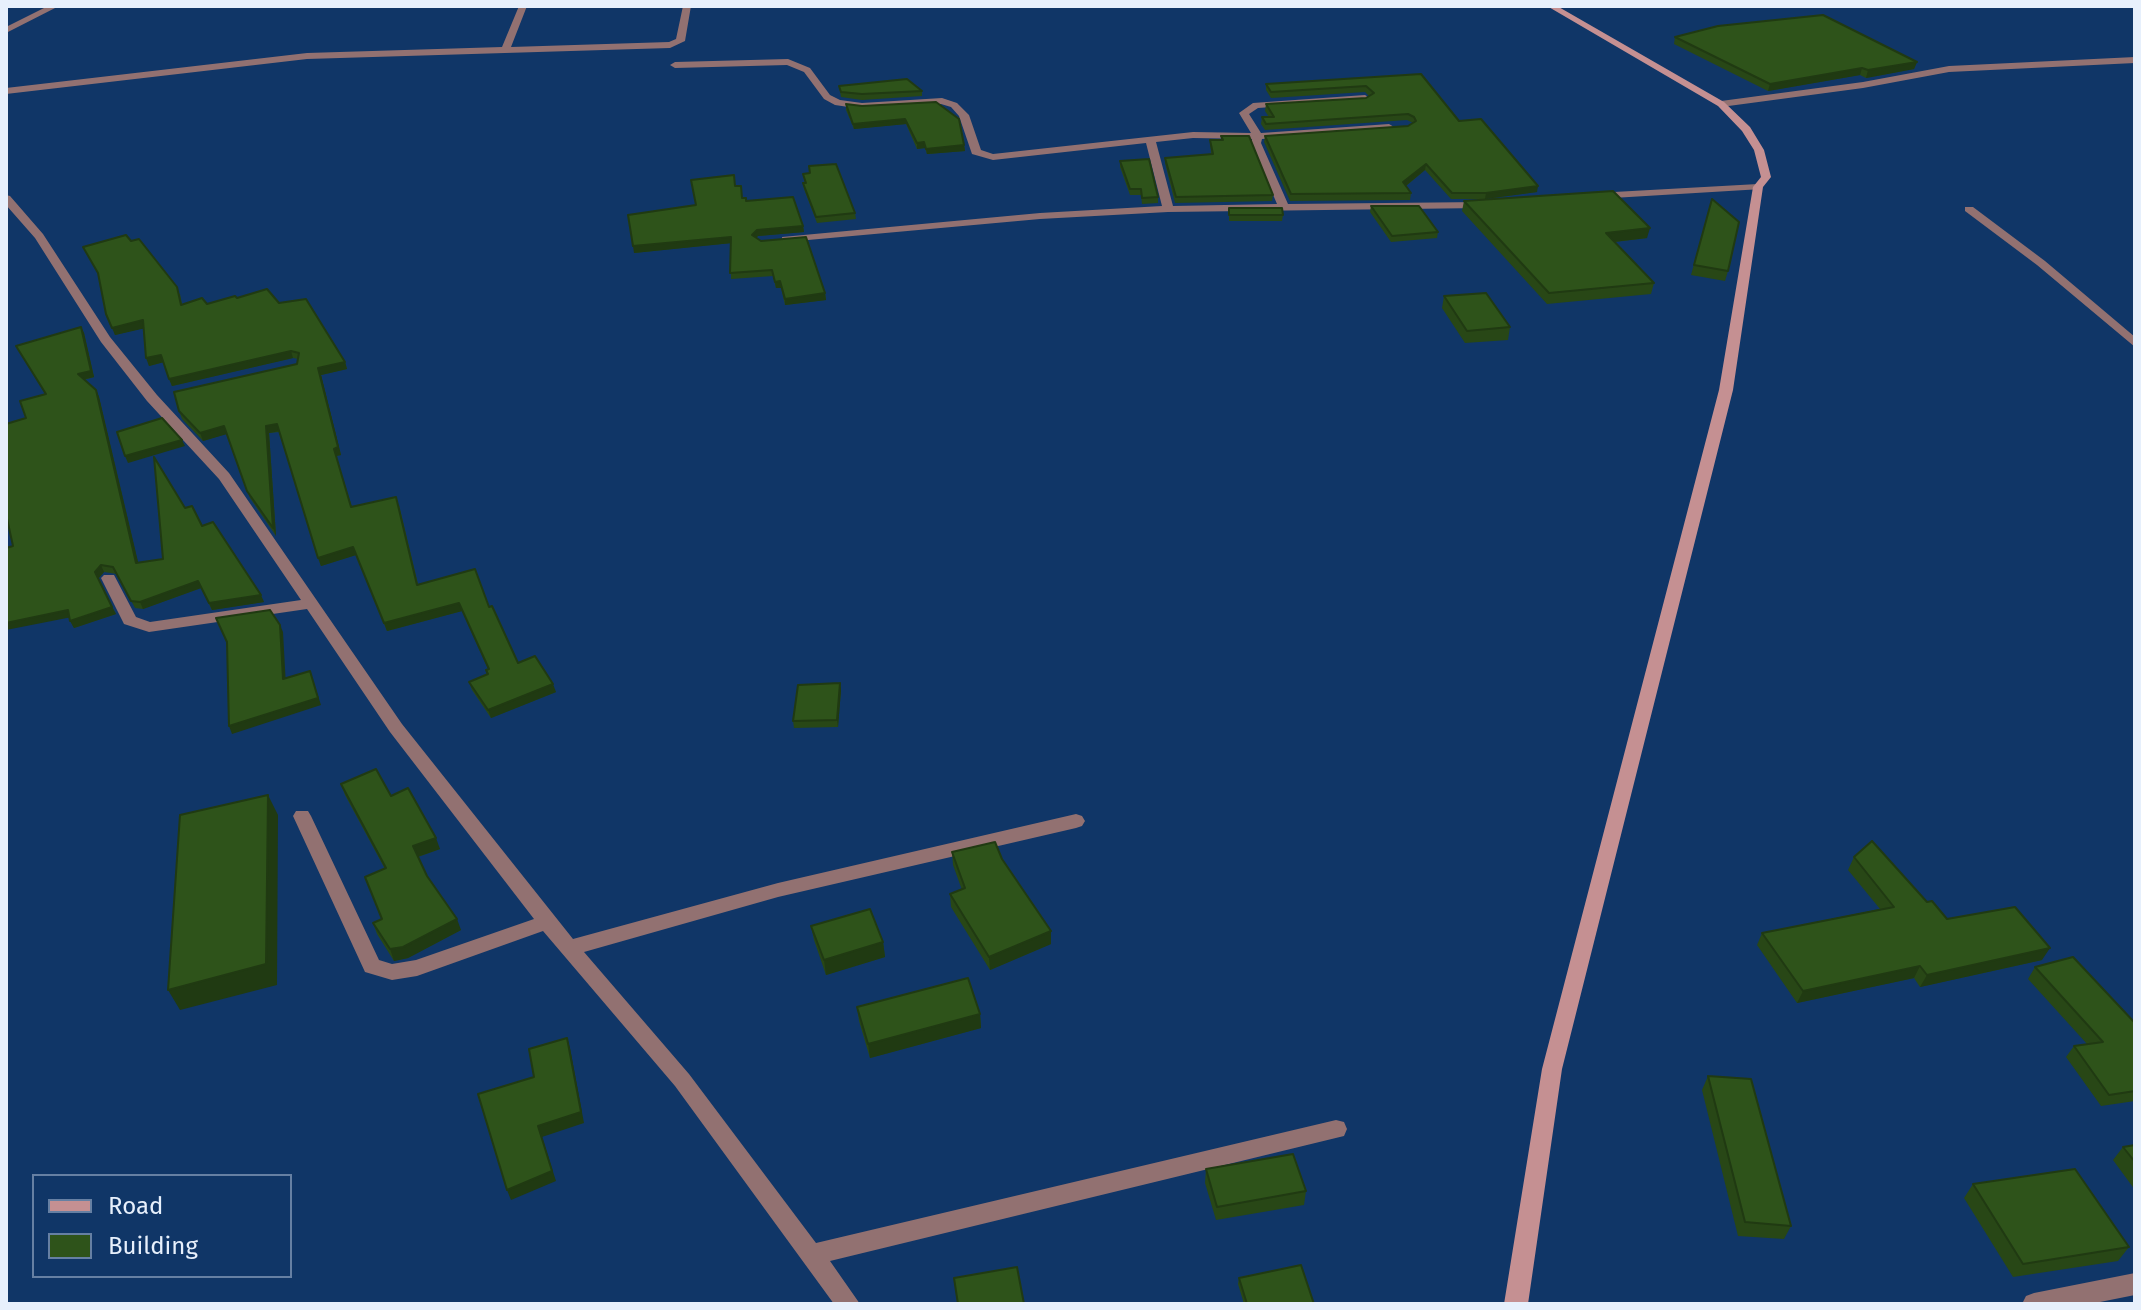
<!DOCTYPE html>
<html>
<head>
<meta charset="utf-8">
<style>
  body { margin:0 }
  #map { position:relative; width:2141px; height:1310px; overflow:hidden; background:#103667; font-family:"Fira Sans",sans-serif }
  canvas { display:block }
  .frame { position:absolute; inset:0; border:8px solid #e7f0fc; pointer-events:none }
  .legend { position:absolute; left:32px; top:1174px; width:260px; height:104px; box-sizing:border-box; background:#103667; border:2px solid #6680a3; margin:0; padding:10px 14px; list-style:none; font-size:24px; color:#e7f0fc }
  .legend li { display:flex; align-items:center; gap:16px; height:40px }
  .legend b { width:40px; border:2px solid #6680a3 }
</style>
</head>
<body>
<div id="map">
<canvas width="2141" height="1310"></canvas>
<div class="frame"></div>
<ul class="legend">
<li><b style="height:10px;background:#c59092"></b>Road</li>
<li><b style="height:22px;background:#2e531a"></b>Building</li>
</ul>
</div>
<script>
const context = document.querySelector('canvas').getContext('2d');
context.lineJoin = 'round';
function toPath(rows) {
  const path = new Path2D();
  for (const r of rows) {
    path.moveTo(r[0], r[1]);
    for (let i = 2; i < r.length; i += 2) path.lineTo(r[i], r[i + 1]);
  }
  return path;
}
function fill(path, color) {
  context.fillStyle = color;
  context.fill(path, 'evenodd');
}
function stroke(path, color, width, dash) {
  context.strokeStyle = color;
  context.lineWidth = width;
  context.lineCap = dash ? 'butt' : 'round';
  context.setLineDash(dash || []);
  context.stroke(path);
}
const street = toPath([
  [48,6,59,6,6,33,6,27,48,6],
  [519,6,527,6,511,47,669,42,676,39,683,6,691,6,685,41,670,48,307,59,6,94,6,88,307,53,502,47,519,6],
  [2135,57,2135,63,1949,72,1863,88,1721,107,1716,104,1721,101,1863,82,1949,66,2135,57],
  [788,59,810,68,830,95,840,100,862,103,942,98,957,103,969,115,981,150,993,154,1193,132,1251,133,1239,113,1253,103,1365,95,1370,98,1368,100,1258,108,1249,114,1261,133,1389,124,1394,127,1389,130,1262,139,1261,143,1288,204,1482,202,1487,205,1482,208,1168,212,1040,219,786,242,782,241,782,237,1040,213,1162,206,1146,143,993,160,972,154,959,116,951,107,941,104,862,109,835,105,824,99,804,72,787,65,675,68,670,65,675,62,788,59],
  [1193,138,1252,139,1251,143,1277,204,1173,206,1156,142,1193,138],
  [1758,184,1762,185,1762,189,1596,199,1591,196,1596,193,1758,184],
  [6,195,10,196,43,234,110,337,157,395,229,473,402,724,573,939,778,883,1076,814,1082,816,1085,821,1082,826,1076,828,778,897,584,952,689,1074,816,1243,1336,1120,1344,1122,1347,1129,1344,1136,830,1261,860,1304,834,1304,675,1086,543,931,417,976,392,980,365,972,293,816,296,811,308,811,311,816,379,960,392,964,416,960,534,919,390,732,307,609,149,632,124,624,101,578,104,575,114,575,136,617,150,622,301,600,219,479,147,401,101,342,35,238,6,205,6,195],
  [1965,207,1973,207,2045,261,2135,337,2135,347,2037,265,1965,211,1965,207],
  [2135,1273,2135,1295,2090,1304,2022,1304,2026,1296,2034,1293,2135,1273]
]);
const secondary = toPath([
  [1547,6,1557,6,1724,102,1750,127,1764,150,1771,177,1763,187,1733,390,1562,1069,1528,1304,1504,1304,1542,1069,1719,390,1753,187,1761,177,1754,150,1742,131,1718,106,1547,6]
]);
const wall = toPath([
  [1675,37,1917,62,1914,69,1866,78,1860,75,1768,91,1674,44],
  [1421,74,1459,121,1537,192,1485,199,1451,199,1425,170,1406,186,1411,193,1410,200,1290,201,1264,142,1265,136,1408,126,1413,123,1407,120,1265,130,1261,124,1262,117,1269,117,1265,111,1266,104,1366,98,1369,96,1365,92,1271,98,1266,90,1266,84],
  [839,86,922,91,922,96,862,100,841,97],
  [936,102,964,145,965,151,927,154,925,148,917,149,906,124,854,129,846,110,846,104,862,106],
  [1221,136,1273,195,1272,201,1175,203,1165,163,1165,158,1211,154,1210,140,1221,140],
  [1120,161,1158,197,1158,203,1142,204,1141,195,1130,195,1120,167],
  [803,174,855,213,856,219,817,223,804,189,803,183,805,183],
  [735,186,742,198,746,201,803,226,804,232,758,236,756,238,825,293,826,300,785,305,781,288,776,288,773,276,731,279,731,243,634,253,696,205],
  [1712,199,1728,271,1725,281,1691,275],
  [1464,201,1647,238,1615,242,1654,283,1651,294,1547,304,1462,211],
  [1371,206,1438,232,1437,238,1391,242,1370,212],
  [1229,208,1283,215,1282,221,1229,221],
  [83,247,180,294,182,304,207,304,237,298,279,303,345,362,347,369,321,375,341,455,336,456,352,507,399,505,418,584,489,607,518,663,556,692,491,718,472,690,469,682,487,675,486,670,488,669,462,611,387,631,356,555,321,566,279,432,269,433,276,536,250,498,226,434,203,441,182,419,179,411,297,364,298,359,293,358,172,386,164,362,149,366,143,328,115,335,99,275],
  [1444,296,1510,327,1508,340,1465,343,1442,308],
  [81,327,84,333,94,377,84,380,96,390,99,397,138,563,163,559,185,508,202,526,264,602,212,610,201,588,143,609,135,608,117,574,104,572,98,579,116,614,74,628,69,618,13,546,26,418,45,394,16,346],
  [840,683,841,690,838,727,794,728,793,721],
  [341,784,391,796,440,849,418,857,427,876,461,930,408,958,394,961,377,934,373,923,382,919,385,869,345,795],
  [952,852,1002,859,1051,931,1051,944,990,970,951,907,950,894,962,890,953,865],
  [1854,857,1927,902,1947,919,2042,960,1920,987,1914,978,1797,1003,1757,945,1762,933,1880,909,1848,870],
  [811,926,883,942,885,957,826,975,814,940],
  [2035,967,2135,1023,2135,1101,2101,1106,2066,1057,2074,1046,2087,1044,2028,979],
  [857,1007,980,1014,981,1028,870,1058,859,1021],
  [1708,1076,1791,1226,1784,1239,1738,1236,1702,1090],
  [2135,1145,2135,1190,2113,1160,2123,1147],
  [1206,1169,1306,1191,1304,1205,1216,1220,1205,1183],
  [1973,1184,2129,1247,2118,1261,2013,1277,1964,1198],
  [1239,1278,1314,1304,1244,1304,1238,1284]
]);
const shadedWall = toPath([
  [1917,62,1914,69,1866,78,1868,70],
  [1862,68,1860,75,1768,91,1770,84],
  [905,119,906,124,854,129,853,124],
  [924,142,925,148,917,149,917,143],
  [964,145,965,151,927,154,926,149],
  [1426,164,1425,170,1402,189,1403,182],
  [1538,186,1537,192,1485,199,1486,193],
  [803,226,804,232,758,236,753,241,752,235,757,230],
  [1650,228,1647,238,1604,243,1606,233],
  [731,237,732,243,634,253,633,246],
  [780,281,781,288,776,288,775,282],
  [825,293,826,300,785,305,785,299],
  [143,320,146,328,115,335,112,328],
  [81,327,84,333,94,377,81,380,78,374],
  [291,351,293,358,172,386,169,379],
  [161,355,164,362,149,366,146,358],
  [345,362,347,369,321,375,341,455,336,456,334,449,318,368],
  [96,390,99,397,140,570,136,563],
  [277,424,280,431,269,433,276,536,273,528,266,426],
  [224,426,227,434,203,441,200,433],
  [182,440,185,446,128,463,125,456],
  [353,547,356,555,321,566,318,558],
  [101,565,104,572,98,579,95,572],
  [198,581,201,588,143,609,140,602],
  [261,595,264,602,212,610,209,603],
  [459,603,462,611,387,631,384,623],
  [112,607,116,614,74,628,70,621],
  [68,610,72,617,6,630,6,623],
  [280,625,283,632,286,686,283,679],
  [310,671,321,705,232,734,229,726],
  [840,683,841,690,838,727,837,720],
  [553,684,556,692,491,718,488,710],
  [268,795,278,815,277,985,180,1010,168,990],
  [436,838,440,849,417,857,413,846],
  [457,919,461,930,408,958,394,961,390,949],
  [1051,931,1051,944,990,970,989,957],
  [883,942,885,957,826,975,824,960],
  [2050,948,2042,960,1920,987,1927,975],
  [1920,966,1914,978,1797,1003,1803,991],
  [980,1014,981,1028,870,1058,868,1044],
  [567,1038,570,1048,584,1123,542,1137,556,1181,511,1200,507,1190,538,1126]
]);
const building = toPath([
  [1823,15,1917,62,1868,70,1862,68,1770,84,1675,37,1718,26,1823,15],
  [1421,74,1459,121,1481,119,1538,186,1486,193,1452,193,1426,164,1403,182,1411,193,1291,194,1265,136,1408,126,1416,121,1414,117,1408,114,1266,124,1262,117,1274,117,1266,104,1366,98,1374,93,1366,86,1271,92,1266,84,1421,74],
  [907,79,922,91,862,94,841,92,839,86,907,79],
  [936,102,959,119,964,145,926,149,924,142,917,143,905,119,853,124,846,104,862,106,936,102],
  [1221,136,1249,136,1273,195,1176,197,1165,158,1213,154,1210,140,1223,140,1221,136],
  [1149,159,1158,197,1142,198,1141,189,1130,189,1120,161,1149,159],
  [836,164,855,213,816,217,803,183,806,183,803,174,810,173,809,166,836,164],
  [734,175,735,186,741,186,742,198,746,198,746,201,793,197,803,226,757,230,752,235,761,241,806,237,825,293,785,299,780,281,775,282,772,270,730,273,731,237,633,246,628,215,696,205,691,180,734,175],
  [1613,191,1650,228,1606,233,1654,283,1549,293,1464,201,1613,191],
  [1712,199,1739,222,1728,271,1694,265,1712,199],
  [1371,206,1419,206,1438,232,1392,236,1371,206],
  [1229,208,1282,208,1283,215,1229,215,1229,208],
  [126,235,131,241,139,239,177,287,181,305,202,298,207,304,235,296,237,298,267,289,279,303,306,299,345,362,318,368,338,447,334,449,351,507,396,497,417,585,475,569,489,607,492,606,518,663,535,656,553,684,488,710,469,682,488,674,486,670,489,669,459,603,384,623,353,547,318,558,277,424,266,426,273,528,247,491,224,426,200,433,179,411,174,392,297,364,299,353,291,351,169,379,161,355,146,358,143,320,112,328,106,314,98,273,83,247,126,235],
  [1486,293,1510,327,1467,331,1444,296,1486,293],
  [81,327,91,371,78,374,96,390,136,563,163,559,154,457,185,508,192,506,202,526,213,522,261,595,209,603,198,581,140,602,131,601,113,567,101,565,95,572,112,607,70,621,68,610,6,623,6,548,13,546,6,514,6,424,26,418,20,401,46,394,16,346,81,327],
  [162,418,182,440,125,456,117,432,162,418],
  [270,610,280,625,283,679,310,671,318,698,229,726,227,642,216,618,270,610],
  [840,683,837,720,793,721,798,685,840,683],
  [376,769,391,796,408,788,436,838,413,846,427,876,457,919,403,947,390,949,373,923,382,919,365,877,386,868,341,784,376,769],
  [268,795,266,964,168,990,180,815,268,795],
  [1872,841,1927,902,1932,901,1947,919,2015,907,2050,948,1927,975,1920,966,1803,991,1762,933,1894,907,1854,857,1872,841],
  [995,842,1002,859,1051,931,989,957,950,894,965,888,952,852,995,842],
  [870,909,883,942,824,960,811,926,870,909],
  [2073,957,2135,1023,2135,1091,2109,1095,2074,1046,2103,1042,2035,967,2073,957],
  [968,978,980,1014,868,1044,857,1007,968,978],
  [567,1038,581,1112,538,1126,552,1171,507,1190,478,1094,534,1077,529,1049,567,1038],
  [1708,1076,1751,1079,1791,1226,1745,1222,1708,1076],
  [2135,1145,2135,1162,2123,1147,2135,1145],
  [1293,1154,1306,1191,1217,1207,1206,1169,1293,1154],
  [2075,1169,2129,1247,2023,1264,1973,1184,2075,1169],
  [1301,1265,1314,1304,1247,1304,1239,1278,1301,1265],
  [1017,1267,1024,1304,958,1304,954,1278,1017,1267]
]);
fill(street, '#927171');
fill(secondary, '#c59092');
fill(wall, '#284716');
fill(shadedWall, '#203a12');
fill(building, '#2e531a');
stroke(building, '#203a12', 2);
</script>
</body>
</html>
